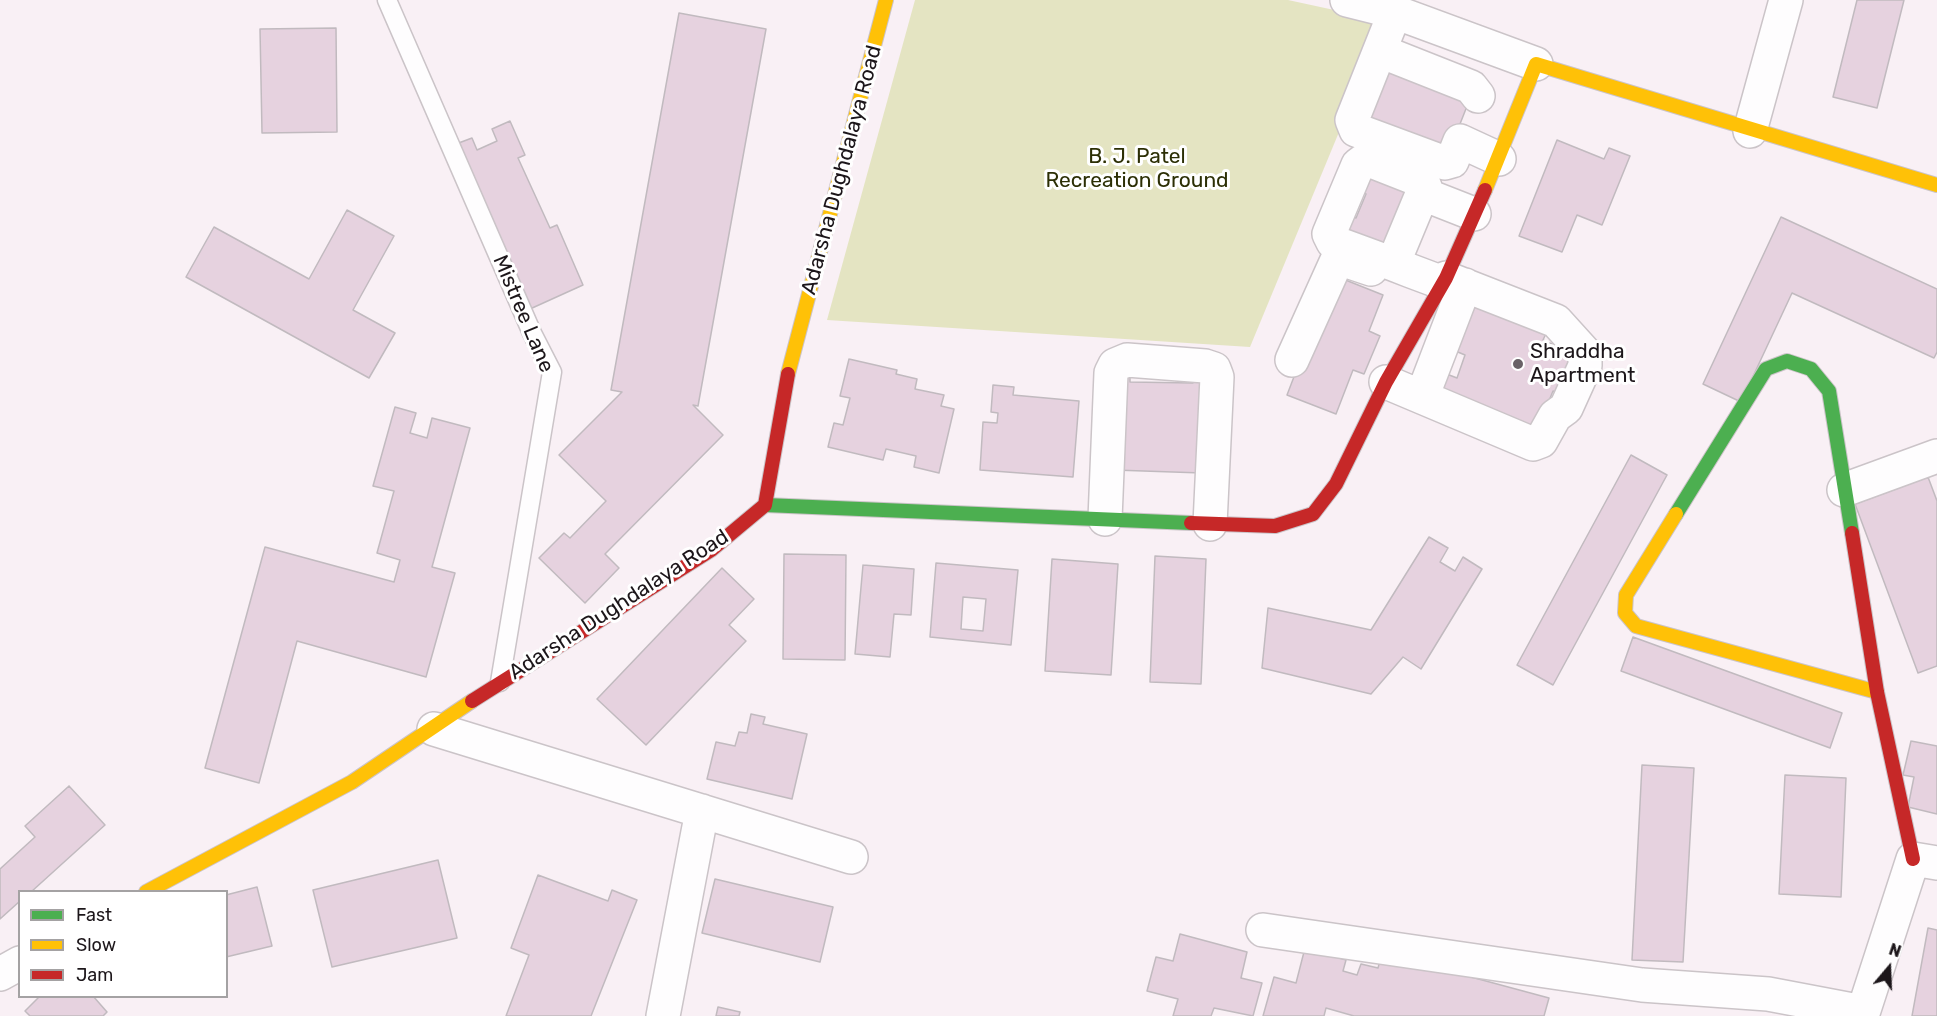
<!DOCTYPE html>
<html>
<head>
<meta charset="utf-8">
<style>
  body { margin:0 }
  #map { position:relative; width:1937px; height:1016px; overflow:hidden; background:#f9f0f5; font-family:Rubik,sans-serif }
  canvas { display:block }
  .legend { position:absolute; left:18px; top:890px; width:210px; height:108px; box-sizing:border-box; background:#fff; border:2px solid #a4a2a3; margin:0; padding:8px 10px; list-style:none; font-size:18px; color:#1c161a }
  .legend li { display:flex; align-items:center; gap:12px; height:30px }
  .legend b { width:30px; border:2px solid #a4a2a3 }
  .north { position:absolute; left:1859px; top:938px; width:60px; height:60px; -webkit-text-stroke:4px #fff; paint-order:stroke; rotate:19deg; font-size:16px; font-weight:700; line-height:24px; text-align:center; color:#1c161a }
  .north::after { content:''; display:block; margin:auto; width:21px; height:27px; background:#1c161a; clip-path:polygon(50% 0,100% 100%,50% 72%,0 100%) }
</style>
</head>
<body>
<div id="map">
<canvas width="1937" height="1016"></canvas>
<ul class="legend">
<li><b style="height:8px;background:#4caf50"></b>Fast</li>
<li><b style="height:8px;background:#ffc107"></b>Slow</li>
<li><b style="height:8px;background:#c62828"></b>Jam</li>
</ul>
<div class="north">N</div>
</div>
<script>
const context = document.querySelector('canvas').getContext('2d');
context.lineJoin = 'round';
function fill(path, color) {
  context.fillStyle = color;
  context.fill(path, 'evenodd');
}
function toPath(rows) {
  const path = new Path2D();
  for (const r of rows) {
    path.moveTo(r[0], r[1]);
    for (let i = 2; i < r.length; i += 2) path.lineTo(r[i], r[i + 1]);
  }
  return path;
}
function stroke(path, color, width, dash) {
  context.strokeStyle = color;
  context.lineWidth = width;
  context.lineCap = dash ? 'butt' : 'round';
  context.setLineDash(dash || []);
  context.stroke(path);
}
function label(font, color, halo, rows, align = 'center') {
  context.font = font + ' Rubik,sans-serif';
  context.lineWidth = 6;
  context.setLineDash([]);
  context.textBaseline = 'middle';
  context.strokeStyle = halo;
  context.fillStyle = color;
  for (const [text, x, y, turn = 0] of rows) {
    context.save();
    context.translate(x, y);
    context.rotate((+turn || 0) * Math.PI / 180);
    context.textAlign = isNaN(turn) ? turn : align;
    if (halo) context.strokeText(text, 0, 0);
    context.fillText(text, 0, 0);
    context.restore();
  }
}
const green = toPath([
  [915,0,1288,0,1385,21,1250,347,827,320]
]);
const building = toPath([
  [1857,0,1904,0,1877,108,1833,97,1857,0],
  [679,13,766,29,698,406,693,405,723,435,605,554,619,568,585,603,539,558,564,533,570,538,606,501,559,455,622,392,611,390,679,13],
  [336,28,337,132,262,133,260,29,336,28],
  [1387,64,1471,96,1447,157,1363,124,1387,64],
  [510,121,525,155,518,158,550,228,557,225,583,285,530,309,456,144,472,138,477,150,497,141,492,129,510,121],
  [1557,140,1604,159,1609,148,1630,156,1602,225,1577,215,1562,252,1519,236,1557,140],
  [1363,164,1417,185,1389,257,1335,236,1344,213,1356,218,1366,194,1354,189,1363,164],
  [347,210,394,236,353,310,395,333,369,378,186,277,214,227,309,279,347,210],
  [1781,217,1937,289,1937,352,1934,358,1792,293,1741,402,1703,384,1781,217],
  [1333,275,1383,295,1369,331,1380,336,1364,374,1353,370,1336,414,1287,395,1333,275],
  [1466,295,1549,327,1543,340,1577,355,1564,396,1553,391,1537,430,1437,391,1444,373,1457,378,1465,355,1453,350,1466,295],
  [849,359,897,370,896,374,917,379,915,389,944,395,941,406,954,409,939,473,914,467,916,456,886,449,883,460,828,447,834,423,843,425,850,398,840,396,849,359],
  [1117,373,1130,373,1130,382,1193,383,1193,375,1204,375,1202,473,1114,470,1117,373],
  [993,385,1014,387,1013,395,1079,401,1073,477,980,470,983,422,997,423,998,413,991,412,993,385],
  [395,407,416,413,410,433,427,438,432,418,470,428,432,567,455,573,426,677,297,641,259,783,205,768,265,547,394,582,400,560,377,553,394,491,373,486,395,407],
  [1631,455,1667,475,1553,685,1517,665,1631,455],
  [1928,477,1937,501,1937,666,1918,673,1855,504,1928,477],
  [1429,537,1448,548,1440,562,1455,571,1463,557,1482,569,1421,669,1403,657,1371,694,1262,668,1268,608,1371,630,1429,537],
  [784,554,846,555,845,660,783,659,784,554],
  [1155,556,1206,559,1201,684,1150,682,1155,556],
  [1052,559,1118,564,1111,675,1045,671,1052,559],
  [936,563,1018,570,1011,645,930,637,936,563],
  [963,597,986,599,983,631,961,629,963,597],
  [863,565,914,569,911,615,894,614,890,657,855,654,863,565],
  [722,568,754,599,729,625,746,641,646,745,597,699,722,568],
  [1633,637,1842,713,1830,748,1621,671,1633,637],
  [751,714,765,717,763,724,807,734,792,799,707,779,716,742,735,746,739,732,747,733,751,714],
  [1911,741,1937,746,1937,814,1908,807,1914,777,1903,775,1911,741],
  [1642,765,1694,768,1683,962,1632,960,1642,765],
  [1785,775,1846,778,1841,897,1779,894,1785,775],
  [69,786,105,825,31,892,20,892,20,901,0,919,0,869,35,837,25,826,69,786],
  [438,860,457,938,332,967,313,890,438,860],
  [538,875,608,901,612,890,637,900,591,1016,506,1016,529,955,511,948,538,875],
  [715,879,833,907,820,962,702,933,715,879],
  [257,887,272,946,226,957,226,895,257,887],
  [1928,928,1937,930,1937,1016,1912,1016,1928,928],
  [1180,934,1247,952,1241,978,1262,983,1253,1016,1214,1008,1211,1016,1173,1016,1178,999,1147,991,1156,957,1173,961,1180,934],
  [1305,948,1346,960,1343,971,1357,975,1361,964,1378,968,1382,953,1549,998,1544,1016,1354,1016,1326,1008,1324,1016,1263,1016,1274,977,1296,983,1305,948],
  [40,996,93,996,107,1012,103,1016,30,1016,25,1011,40,996],
  [718,1007,740,1012,739,1016,716,1016,718,1007]
]);
const lane = toPath([
  [387,0,532,333,552,372,500,682]
]);
const street = toPath([
  [1347,0,1395,12,1536,64],
  [1395,12,1352,120,1356,130,1445,163,1452,161,1460,141,1499,159],
  [1380,51,1471,87,1478,96],
  [1750,131,1786,0],
  [1423,194,1474,214],
  [1393,264,1425,187,1422,181,1366,159,1358,165,1329,234,1333,242,1393,264,1411,271,1443,283],
  [1292,360,1338,258,1371,269],
  [1386,382,1533,444,1541,441,1555,416,1566,408,1585,366,1585,353,1556,321,1446,278],
  [1422,397,1465,285],
  [1844,490,1937,456],
  [1105,519,1111,373,1115,365,1127,360,1205,366,1214,369,1217,377,1210,524],
  [434,729,851,857],
  [1263,930,1642,985,1768,994,1863,1012],
  [0,974,20,963],
  [663,1016,702,811],
  [1862,1016,1913,859,1937,863]
]);
const fast = toPath([
  [765,505,1191,523],
  [1676,514,1766,369,1787,361,1811,369,1829,391,1852,533]
]);
const slow = toPath([
  [1485,190,1536,64,1937,185],
  [788,374,886,0],
  [1676,514,1626,595,1625,613,1636,626,1877,692],
  [146,892,352,782,472,701]
]);
const jam = toPath([
  [1191,523,1275,526,1313,514,1336,484,1386,382,1446,278,1485,190],
  [1852,533,1877,692,1913,859],
  [472,701,711,550,765,505,788,374]
]);
const markers = [
  [1518,364,6,"#696267"]
];
const parkNames = [
  ["B. J. Patel",1137,157],
  ["Recreation Ground",1137,181]
];
const streetNames = [
  ["Adarsha Dughdalaya Road",842,170,-75],
  ["Mistree Lane",523,314,67],
  ["Adarsha Dughdalaya Road",619,605,-33]
];
const poiNames = [
  ["Shraddha",1530,352],
  ["Apartment",1530,376]
];
fill(green, '#e4e4c2');
fill(building, '#e6d2df');
stroke(building, '#c1babf', 1.5);
stroke(lane, '#cbc4c8', 21);
stroke(street, '#cbc4c8', 36);
stroke(fast, '#cbc4c8', 16);
stroke(slow, '#cbc4c8', 16);
stroke(jam, '#cbc4c8', 16);
stroke(lane, '#fefdfe', 18);
stroke(street, '#fefdfe', 33);
stroke(fast, '#4caf50', 14);
stroke(slow, '#ffc107', 14);
stroke(jam, '#c62828', 14);
for (const [x, y, r, color] of markers) {
  const dot = new Path2D();
  dot.arc(x, y, r, 0, 2 * Math.PI);
  context.fillStyle = color;
  context.fill(dot);
  stroke(dot, '#fff', 2);
}
label('21px', '#2c2f05', '#fff', parkNames);
label('21px', '#1c161a', '#fff', streetNames);
label('21px', '#1c161a', '#fff', poiNames, 'left');
</script>
</body>
</html>
